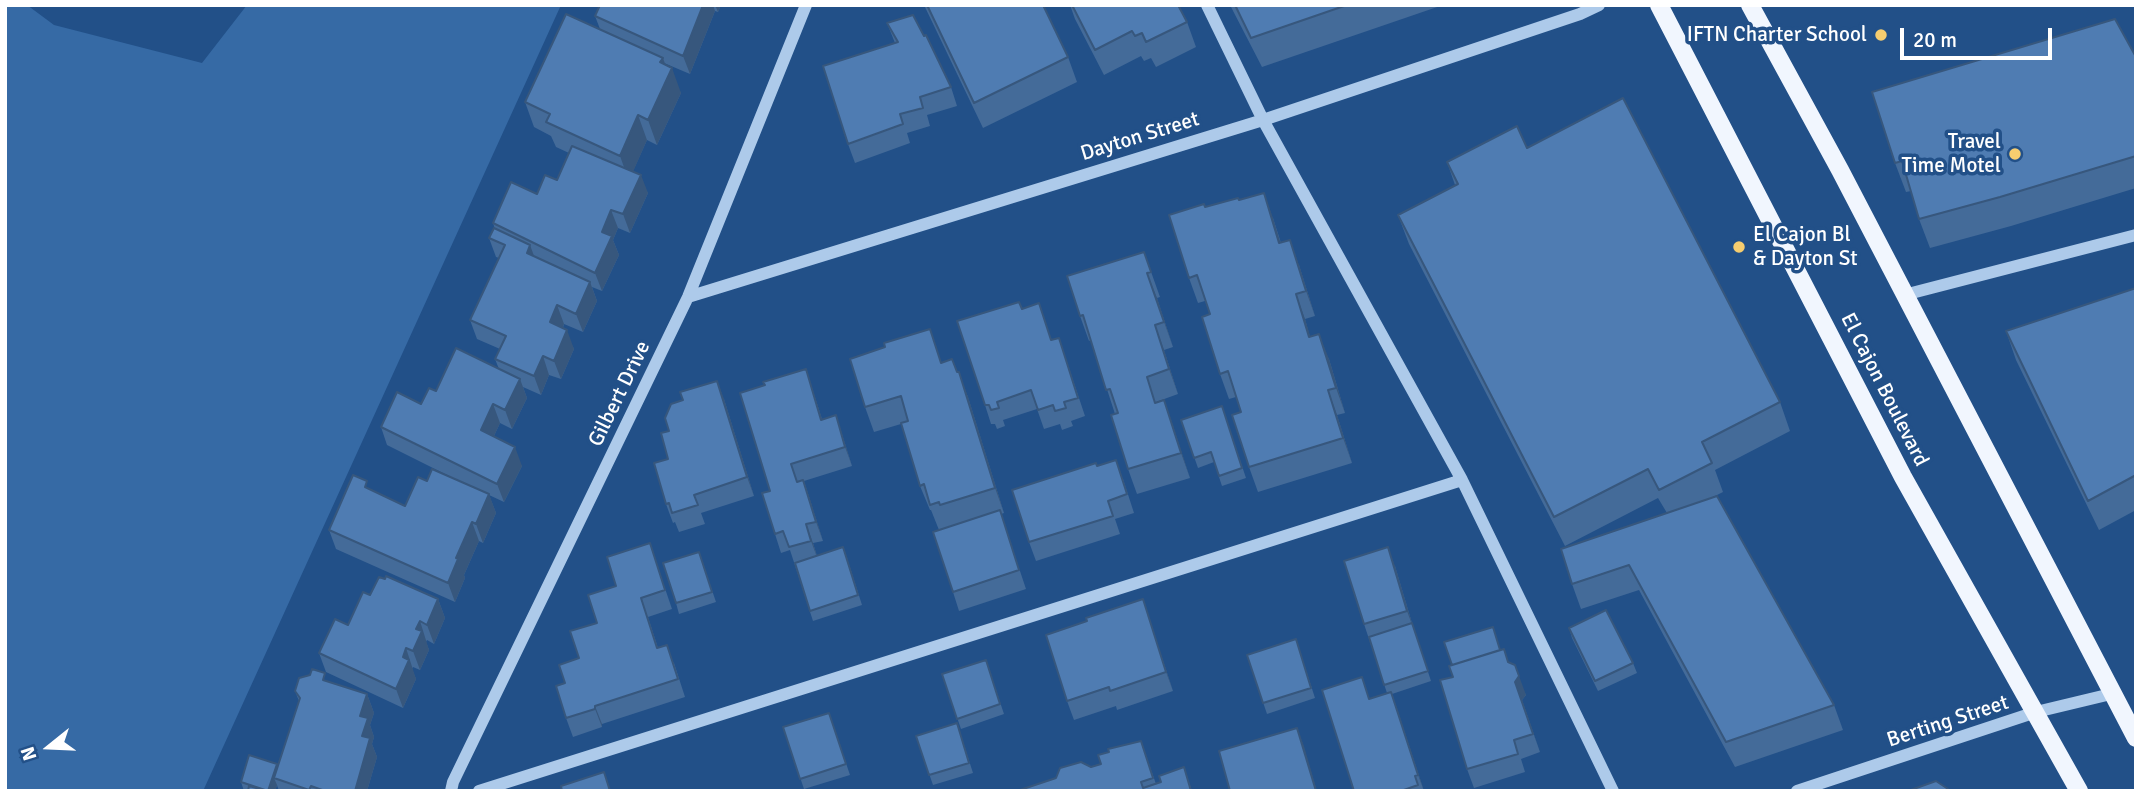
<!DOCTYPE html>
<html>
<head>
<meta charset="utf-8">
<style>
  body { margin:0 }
  #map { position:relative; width:2141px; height:796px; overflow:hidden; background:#225088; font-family:Signika,sans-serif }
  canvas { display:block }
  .frame { position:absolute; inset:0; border:7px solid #fff; pointer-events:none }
  .north { position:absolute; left:14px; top:712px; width:70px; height:70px; -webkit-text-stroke:5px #225088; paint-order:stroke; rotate:252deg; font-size:19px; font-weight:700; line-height:28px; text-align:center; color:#fff }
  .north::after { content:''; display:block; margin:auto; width:24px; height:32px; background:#fff; clip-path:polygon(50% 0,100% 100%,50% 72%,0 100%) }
  .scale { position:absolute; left:1900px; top:28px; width:152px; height:32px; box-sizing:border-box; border:4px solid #fff; border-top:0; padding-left:9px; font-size:21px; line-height:24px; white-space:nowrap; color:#fff; -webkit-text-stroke:5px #225088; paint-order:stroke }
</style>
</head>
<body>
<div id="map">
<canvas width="2141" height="796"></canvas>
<div class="frame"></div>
<div class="north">N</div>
<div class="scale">20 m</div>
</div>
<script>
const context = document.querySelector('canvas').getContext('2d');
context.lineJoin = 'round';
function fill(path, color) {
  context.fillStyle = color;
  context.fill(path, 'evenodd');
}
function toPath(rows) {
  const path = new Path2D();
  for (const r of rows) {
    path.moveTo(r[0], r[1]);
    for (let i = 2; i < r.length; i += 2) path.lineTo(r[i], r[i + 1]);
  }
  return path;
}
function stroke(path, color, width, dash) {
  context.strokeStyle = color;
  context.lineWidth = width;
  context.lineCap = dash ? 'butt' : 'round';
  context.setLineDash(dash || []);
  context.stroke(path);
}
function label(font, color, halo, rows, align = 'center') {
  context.font = font + ' Signika,sans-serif';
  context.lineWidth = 7;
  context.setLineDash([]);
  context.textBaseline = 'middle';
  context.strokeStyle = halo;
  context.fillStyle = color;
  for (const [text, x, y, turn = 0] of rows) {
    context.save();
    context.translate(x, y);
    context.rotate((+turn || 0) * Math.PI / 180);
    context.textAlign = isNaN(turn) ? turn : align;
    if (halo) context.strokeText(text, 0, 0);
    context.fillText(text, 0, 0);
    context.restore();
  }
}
const green = toPath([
  [5,5,27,5,54,25,202,63,247,5,561,5,203,791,5,791]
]);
const minor = toPath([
  [1207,5,1263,120,1462,480,1613,791],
  [1904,295,2136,235],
  [688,297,1263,120,1580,14,1599,5],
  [451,791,453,782,688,297,806,5],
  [479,791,1462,480],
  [1797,791,2036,712,2111,694]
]);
const major = toPath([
  [1659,5,1903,477,2079,791],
  [1750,5,1840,170,2136,738]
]);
const wall = toPath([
  [600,5,721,5,718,12,715,11,690,74,664,63,681,93,657,145,647,140,633,171,648,193,630,233,618,228,613,240,619,255,602,291,592,287,597,301,583,332,564,324,563,328,574,349,561,379,549,375,541,395,523,387,527,398,512,429,500,423,494,436,522,466,504,502,489,495,496,513,483,543,479,541,464,575,465,578,455,602,336,549,329,530,370,490,405,506,427,481,471,487,387,445,381,427,421,404,436,391,499,369,495,359,500,349,477,339,470,320,499,258,496,257,489,238,495,229,493,223,557,180,569,153,556,147,551,136,534,127,525,102,600,29,595,16],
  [924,5,1001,5,1068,57,1077,82,983,128],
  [1070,5,1178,5,1187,22,1196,47,1156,67,1151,58,1144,61,1141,56,1104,75,1075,19],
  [1230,5,1443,5,1262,67],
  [887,23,951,87,957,106,927,115,930,126,907,133,910,143,855,163,848,144,895,43],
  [2136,57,2136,188,2011,226,1930,248,1919,219,1911,191,1906,192,1895,163],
  [1447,162,1780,402,1790,431,1715,470,1723,492,1707,500,1834,705,1843,730,1735,767,1639,590,1581,609,1572,584,1667,513,1658,498,1565,546,1409,244,1398,215,1455,185],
  [1239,200,1273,218,1281,243,1299,265,1315,316,1305,319,1310,337,1329,359,1345,413,1337,415,1352,463,1258,492,1249,467,1241,412,1236,397,1229,399,1220,374,1210,314,1205,301,1198,303,1189,278,1206,207],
  [1144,252,1160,297,1157,298,1173,347,1164,350,1178,394,1156,402,1164,400,1190,478,1137,494,1128,469,1115,414,1091,340,1089,341,1080,316],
  [2136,288,2136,510,2099,530,2016,360,2006,331],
  [1022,308,1052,340,1059,338,1085,416,1071,421,1073,426,1062,430,1060,424,1044,429,1037,409,1003,420,1005,426,997,429,995,424,991,424,985,405],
  [942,363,957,372,968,397,1004,513,1001,514,1026,589,959,611,953,592,939,530,931,510,930,510,920,486,901,424,874,432,865,407],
  [812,388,822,419,836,415,852,466,804,481,823,541,813,543,817,556,847,558,862,605,813,621,790,550,781,553,775,534,770,491],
  [724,399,754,496,701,513,705,524,679,532,675,522,673,523,666,504,669,431],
  [1222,406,1246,478,1222,486,1214,462,1198,468,1181,420],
  [1097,466,1123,479,1134,513,1115,519,1120,534,1036,561,1029,542],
  [699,552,716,602,679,614,676,603],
  [656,562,672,609,648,617,658,648,674,663,685,697,602,724,602,727,573,737,566,718,565,683,616,586],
  [1395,566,1412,623,1431,681,1392,694,1424,791,1354,791,1370,699,1387,693,1364,624],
  [370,595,438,599,445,618,434,644,427,640,426,642,429,650,420,670,413,667,412,669,416,679,403,708,326,672,319,653,348,625],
  [1149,618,1173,691,1117,710,1116,706,1074,720,1067,701],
  [1569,628,1633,663,1637,673,1598,691,1572,638],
  [1296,639,1315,698,1267,714,1247,655],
  [1500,650,1509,662,1526,695,1522,700,1540,752,1521,759,1525,772,1474,788,1467,769,1453,677],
  [986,660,1004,714,961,729,942,674],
  [327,681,367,694,374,713,370,725,374,737,372,744,377,757,367,791,279,791,277,785,275,791,244,791,241,782,277,764,278,767,299,701,295,691],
  [829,713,850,775,804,789,783,727],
  [957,723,973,773,933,785,916,736],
  [1141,741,1156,784,1161,782,1184,767,1192,791,1017,791,1101,764,1109,752,1108,749]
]);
const shadedWall = toPath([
  [703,5,713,5,715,11,690,74,683,56],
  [715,5,721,5,718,12],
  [663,58,669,75,672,68,681,93,657,145,648,120,660,62],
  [638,115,647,140,629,181,620,156],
  [641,175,648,193,630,233,623,214],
  [1264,193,1273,218,1288,268,1279,243],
  [611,210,618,228,613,240,619,255,602,291,595,273,602,232],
  [1290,240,1299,265,1315,316,1306,291],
  [530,245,537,264,527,253],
  [1147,273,1157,298,1173,347,1164,322],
  [590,282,597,301,583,332,576,314],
  [1296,294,1305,319,1318,362,1309,337],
  [557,305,564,324,557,341,550,322],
  [1155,325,1164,350,1178,394,1169,369],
  [567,330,574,349,561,379,554,361],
  [1319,334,1329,359,1345,413,1336,388],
  [543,356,549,375,541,395,534,376],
  [806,369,812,388,828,438,821,420],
  [959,372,968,397,1004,513,995,488],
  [520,379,527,398,512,429,505,410],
  [717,381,724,399,754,496,747,477],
  [1328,390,1337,415,1352,463,1343,438],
  [1164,400,1173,425,1190,478,1181,453],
  [493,404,500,423,488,449,481,430],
  [836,415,842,434,852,466,845,447],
  [515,447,522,466,504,502,497,484],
  [803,480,810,499,823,541,816,522],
  [489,494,496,513,483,543,476,524],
  [472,522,479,541,464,575,465,578,455,602,448,583,456,558],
  [806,524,813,543,818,560,811,541],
  [1388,547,1395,566,1414,630,1407,611],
  [438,599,445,618,434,644,427,625],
  [1143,599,1149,618,1173,691,1166,672],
  [420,621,429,650,420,670,413,651,416,629],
  [406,648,416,679,403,708,396,689,403,657],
  [1515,665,1526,695,1522,700,1540,752,1515,682],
  [1391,692,1398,711,1424,791,1418,775],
  [367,694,374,713,370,725,374,737,372,744,377,757,367,791,355,791,362,736,360,716],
  [595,706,602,724,602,727,595,709],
  [1297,728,1304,746,1317,791,1316,791],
  [277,764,281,774,274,778,277,785,275,791,268,791]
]);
const building = toPath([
  [600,5,703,5,683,56,595,16,600,5],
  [927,5,1001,5,1001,6,1003,5,1043,5,1068,57,974,103,927,5],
  [1072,5,1178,5,1187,22,1146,42,1142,33,1135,36,1132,31,1095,50,1072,5],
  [1235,5,1347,5,1251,38,1235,5],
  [566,14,663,58,660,62,672,68,648,120,638,115,620,156,546,122,550,114,525,102,566,14],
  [913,15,924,36,926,35,951,87,920,97,923,108,900,114,903,124,848,144,823,66,898,42,887,23,913,15],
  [2115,19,2136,57,2136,156,2000,197,1919,219,1902,161,1895,163,1872,92,2115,19],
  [1623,98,1780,402,1702,442,1712,463,1659,490,1648,469,1554,517,1398,215,1458,184,1447,162,1517,126,1527,148,1623,98],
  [572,146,641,175,623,214,611,210,602,232,612,236,595,273,493,223,511,182,537,194,545,175,557,180,572,146],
  [1264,193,1279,243,1290,240,1306,291,1296,294,1309,337,1319,334,1336,388,1328,390,1343,438,1249,467,1232,415,1241,412,1228,371,1220,374,1202,317,1210,314,1197,275,1189,278,1169,215,1204,204,1205,207,1238,198,1239,200,1264,193],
  [494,228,530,245,527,253,590,282,576,314,557,305,550,322,567,330,554,361,543,356,534,376,495,359,506,336,470,320,505,245,489,238,494,228],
  [1144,252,1151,272,1147,273,1164,322,1155,325,1169,369,1147,377,1155,403,1164,400,1181,453,1128,469,1111,415,1118,413,1110,389,1106,390,1083,315,1080,316,1067,276,1144,252],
  [2136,288,2136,475,2088,501,2006,331,2136,288],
  [1019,302,1022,309,1039,303,1051,340,1059,338,1078,398,1064,402,1066,408,1055,411,1053,405,1038,410,1031,390,997,402,999,408,991,410,989,405,985,405,957,321,1019,302],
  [930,329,941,363,952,359,957,372,959,372,995,488,940,505,939,502,930,505,924,484,920,486,901,423,908,421,901,396,865,407,850,359,885,347,884,343,930,329],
  [456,348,520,379,505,410,493,404,481,430,515,447,497,484,381,427,397,392,421,404,429,388,436,391,456,348],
  [806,369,821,420,836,415,845,447,791,464,797,482,803,480,816,522,806,524,811,541,789,547,783,531,775,534,762,493,770,491,740,393,765,385,763,382,806,369],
  [717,381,747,477,694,495,698,505,672,513,669,503,666,504,654,463,668,459,661,433,669,431,665,418,671,404,683,400,680,392,717,381],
  [1222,406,1242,468,1219,476,1211,452,1194,458,1181,420,1222,406],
  [1116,460,1127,494,1108,501,1113,516,1029,542,1012,490,1096,463,1097,466,1116,460],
  [432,469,489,494,476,524,472,522,456,558,458,559,448,583,329,530,353,475,367,481,365,487,405,506,418,477,427,481,432,469],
  [1717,496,1834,705,1726,742,1629,565,1572,584,1561,549,1717,496],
  [1000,510,1019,570,953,592,933,532,1000,510],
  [650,543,665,590,641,598,657,648,667,645,678,679,595,706,595,709,566,718,556,686,565,683,559,665,579,658,570,631,597,623,588,595,616,586,607,557,650,543],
  [843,547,858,595,810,611,795,563,843,547],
  [1388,547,1407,611,1364,624,1344,561,1388,547],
  [699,552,712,592,676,603,663,563,699,552],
  [386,576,438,599,427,625,420,621,416,629,422,631,413,651,406,648,403,657,409,660,396,689,319,653,335,619,348,625,363,592,370,595,379,577,385,579,386,576],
  [1143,599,1166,672,1110,691,1109,687,1067,701,1046,635,1087,621,1086,618,1143,599],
  [1606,610,1633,663,1595,681,1569,628,1606,610],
  [1412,623,1428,671,1384,685,1369,637,1412,623],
  [1493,627,1500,650,1452,665,1444,642,1493,627],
  [1296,639,1311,688,1263,703,1247,655,1296,639],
  [1504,649,1508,662,1515,665,1519,676,1515,682,1533,734,1514,740,1518,754,1467,769,1440,680,1453,677,1449,666,1504,649],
  [986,660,1000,704,957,719,942,674,986,660],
  [312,669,325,673,323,680,367,694,360,716,368,718,362,736,370,738,355,791,325,791,311,786,309,790,274,778,300,698,295,691,299,678,310,675,312,669],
  [1362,677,1369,699,1391,692,1418,775,1415,776,1418,785,1401,791,1354,791,1322,690,1362,677],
  [829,713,846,764,800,779,783,727,829,713],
  [957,723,969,763,929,775,916,736,957,723],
  [1297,728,1316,791,1230,791,1219,751,1297,728],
  [1141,741,1153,778,1141,782,1143,788,1161,782,1159,776,1184,767,1191,791,1017,791,1056,778,1060,768,1081,762,1091,767,1101,764,1098,755,1109,752,1108,749,1141,741],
  [249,755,277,764,268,791,241,782,249,755],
  [604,772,610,791,562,791,561,786,604,772],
  [1936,781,1951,791,1908,791,1936,781],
  [249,786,267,791,248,791,249,786]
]);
const markers = [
  [1881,35,7,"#f6cd6f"],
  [2015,154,7,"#f6cd6f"],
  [1739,247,7,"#f6cd6f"]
];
const poiNames = [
  ["IFTN Charter School",1867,35],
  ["Travel",2001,142],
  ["Time Motel",2001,166],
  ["El Cajon Bl",1753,235,"left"],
  ["& Dayton St",1753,259,"left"]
];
const streetNames = [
  ["Dayton Street",1140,137,-17],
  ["El Cajon Boulevard",1884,390,63],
  ["Gilbert Drive",620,394,-64],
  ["Berting Street",1948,722,-18]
];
fill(green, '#366aa5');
stroke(minor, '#adcaea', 12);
stroke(major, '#f1f6fe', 18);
fill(wall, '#446b99');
fill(shadedWall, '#37577d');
fill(building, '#4f7cb2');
stroke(building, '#37577d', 2);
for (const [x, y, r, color] of markers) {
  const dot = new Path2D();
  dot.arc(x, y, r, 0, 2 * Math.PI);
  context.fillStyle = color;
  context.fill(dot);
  stroke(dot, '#225088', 2.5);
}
label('21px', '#fff', '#225088', poiNames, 'right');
label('21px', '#fff', '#225088', streetNames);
</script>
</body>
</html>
